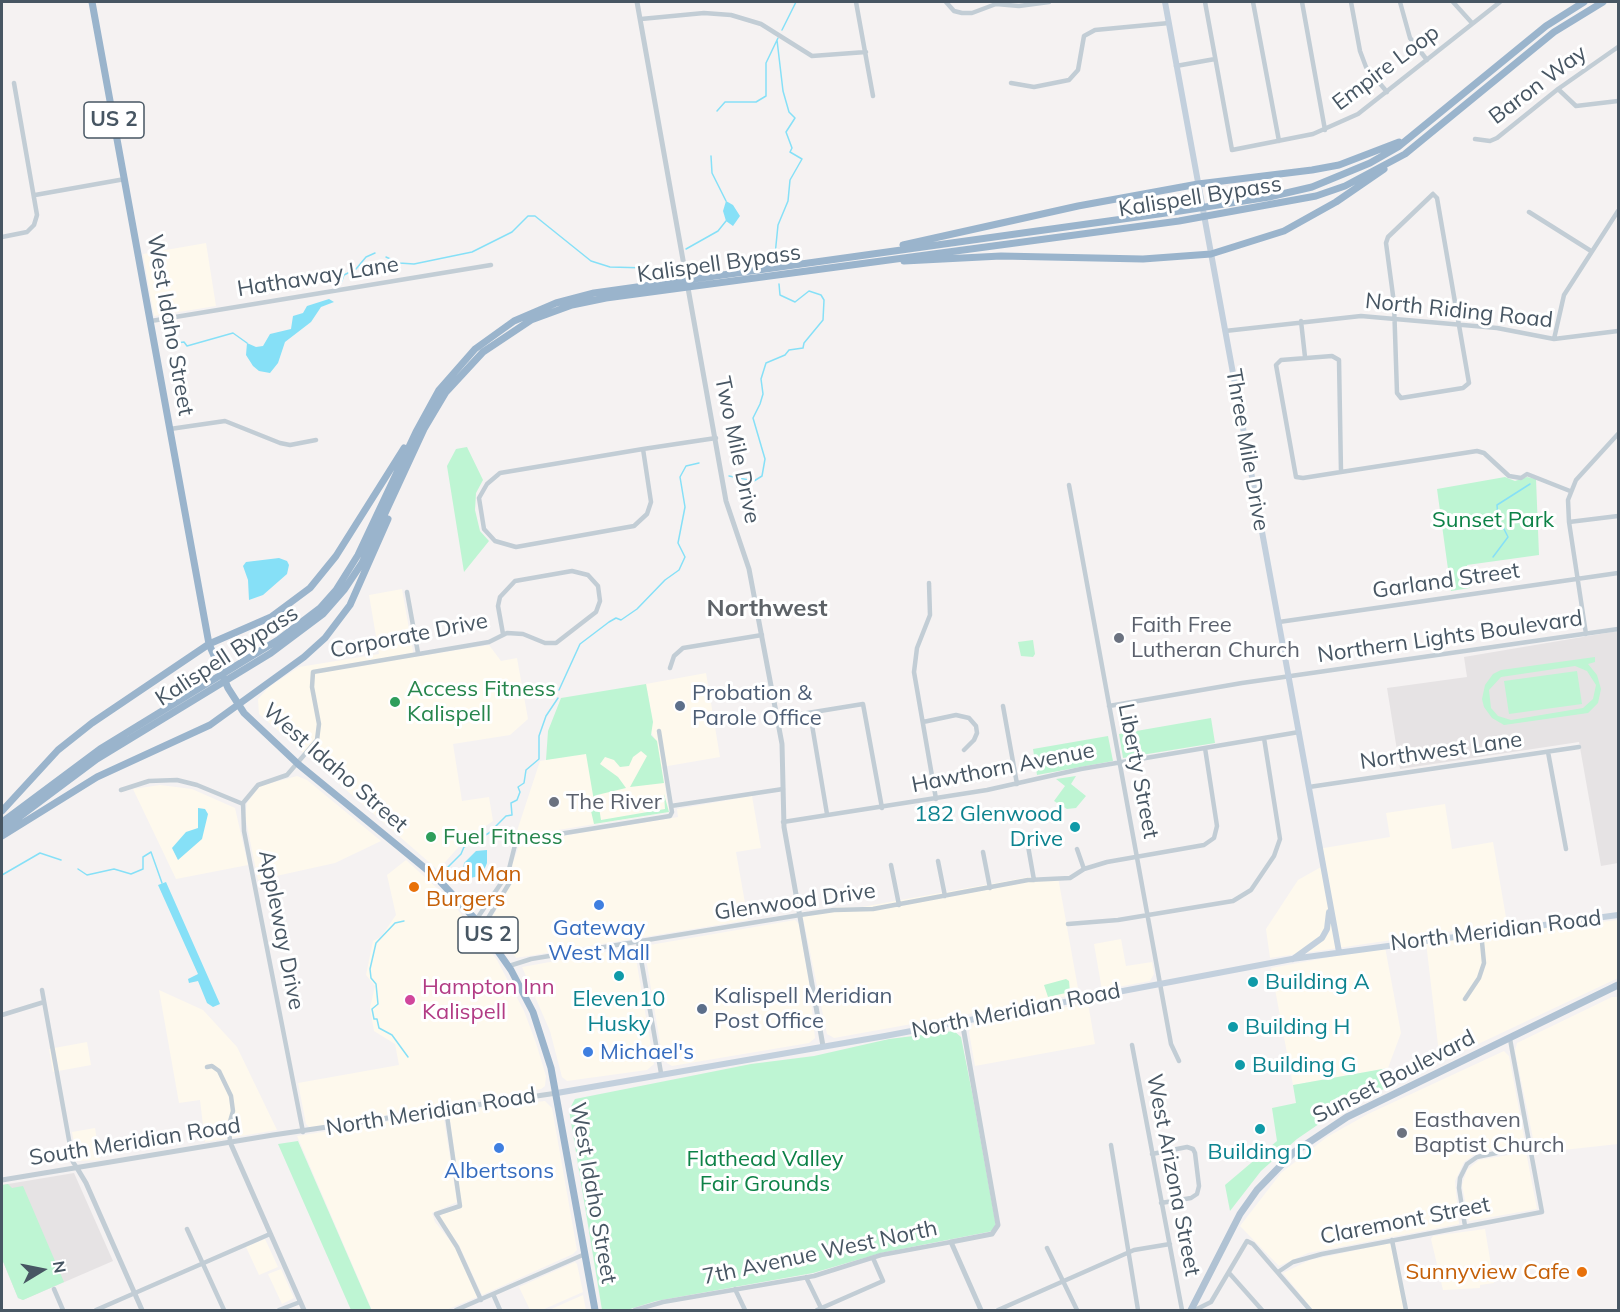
<!DOCTYPE html>
<html>
<head>
<meta charset="utf-8">
<style>
  body { margin:0 }
  #map { position:relative; width:1620px; height:1312px; overflow:hidden; background:#f5f2f2; font-family:Mulish,sans-serif }
  canvas { display:block }
  .frame { position:absolute; inset:0; border:3px solid #475663; pointer-events:none }
  .north { position:absolute; left:12px; top:1240px; width:60px; height:60px; -webkit-text-stroke:4px #fff; paint-order:stroke; rotate:80deg; font-size:16px; font-weight:700; line-height:24px; text-align:center; color:#475663 }
  .north::after { content:''; display:block; margin:auto; width:21px; height:27px; background:#475663; clip-path:polygon(50% 0,100% 100%,50% 72%,0 100%) }
</style>
</head>
<body>
<div id="map">
<canvas width="1620" height="1312"></canvas>
<div class="frame"></div>
<div class="north">N</div>
</div>
<script>
const context = document.querySelector('canvas').getContext('2d');
context.lineJoin = 'round';
function fill(path, color) {
  context.fillStyle = color;
  context.fill(path, 'evenodd');
}
function toPath(rows) {
  const path = new Path2D();
  for (const r of rows) {
    path.moveTo(r[0], r[1]);
    for (let i = 2; i < r.length; i += 2) path.lineTo(r[i], r[i + 1]);
  }
  return path;
}
function stroke(path, color, width, dash) {
  context.strokeStyle = color;
  context.lineWidth = width;
  context.lineCap = dash ? 'butt' : 'round';
  context.setLineDash(dash || []);
  context.stroke(path);
}
function label(font, color, halo, rows, align = 'center') {
  context.font = font + ' Mulish,sans-serif';
  context.lineWidth = 6;
  context.setLineDash([]);
  context.textBaseline = 'middle';
  context.strokeStyle = halo;
  context.fillStyle = color;
  for (const [text, x, y, turn = 0] of rows) {
    context.save();
    context.translate(x, y);
    context.rotate((+turn || 0) * Math.PI / 180);
    context.textAlign = isNaN(turn) ? turn : align;
    if (halo) context.strokeText(text, 0, 0);
    context.fillText(text, 0, 0);
    context.restore();
  }
}
const commercial = toPath([
  [206,243,216,306,154,316,143,254],
  [402,589,414,657,489,645,501,661,517,658,528,719,510,735,453,744,462,801,489,797,493,821,464,841,438,870,259,714,258,699,269,687,299,667,379,654,369,595],
  [706,673,720,757,662,767,669,812,515,837,540,761,656,741,650,730,653,722,646,684],
  [297,776,307,780,381,841,335,863,258,880,245,816,247,803,260,786],
  [160,785,192,789,235,808,248,865,176,879,133,789],
  [752,796,761,848,736,852,748,920,516,958,491,919,515,877,512,865,520,843,678,817,677,809],
  [1445,804,1452,849,1493,842,1507,923,1270,958,1266,929,1298,880,1321,867,1318,849,1390,837,1386,813],
  [406,860,450,900,497,960,524,1011,536,1043,546,1076,545,1086,541,1089,310,1128,306,1124,298,1083,399,1065,395,1044,374,1031,370,1008,375,986,366,975,373,941,381,937,396,915,387,875],
  [1029,877,1058,877,1079,994,834,1038,827,1034,802,913,838,907,862,907],
  [795,920,799,924,810,989,815,1038,809,1043,672,1066,667,1063,661,1049,644,946],
  [1618,920,1618,978,1440,1062,1426,942],
  [1121,939,1126,966,1152,962,1154,974,1150,981,1102,990,1094,944],
  [634,947,654,1064,647,1070,567,1081,562,1077,550,1031,522,967],
  [1385,947,1401,1033,1388,1068,1293,1085,1271,968],
  [159,990,203,1010,237,1047,277,1130,205,1142,200,1100,179,1103],
  [1612,997,1618,997,1618,1144,1536,1153,1515,1051,1517,1043],
  [1088,1003,1095,1044,975,1066,969,1032,973,1024],
  [87,1042,91,1065,53,1072,49,1049],
  [1504,1051,1509,1056,1525,1142,1476,1153,1464,1162,1455,1181,1459,1224,1308,1253,1279,1266,1240,1226,1281,1173,1327,1137,1368,1114],
  [545,1101,552,1108,577,1250,573,1254,482,1295,459,1245,440,1218,442,1214,462,1208,449,1112],
  [443,1113,457,1202,432,1213,435,1222,456,1248,477,1297,446,1310,372,1310,297,1136],
  [95,1128,100,1160,77,1161,72,1132],
  [1526,1152,1537,1209,1469,1221,1462,1185,1467,1170,1479,1160],
  [1485,1229,1494,1283,1480,1285,1480,1288,1443,1290,1431,1239,1433,1236],
  [265,1239,278,1267,259,1275,246,1247],
  [1390,1243,1405,1310,1313,1310,1283,1273,1310,1260],
  [575,1262,577,1264,583,1292,542,1310,530,1310,519,1287],
  [281,1269,294,1298,282,1304,268,1274],
  [583,1295,586,1310,549,1310]
]);
const education = toPath([
  [1618,631,1618,863,1601,866,1579,742,1400,769,1387,688,1467,677,1464,657],
  [74,1173,113,1261,23,1300,18,1298,2,1259,2,1185]
]);
const green = toPath([
  [467,447,483,480,476,493,475,510,480,531,489,541,464,572,447,466,456,449],
  [1505,477,1515,481,1527,477,1536,479,1539,555,1467,565,1470,588,1451,591,1437,489],
  [1033,640,1035,654,1033,657,1021,656,1018,642],
  [1595,657,1595,662,1588,664,1597,675,1601,689,1598,703,1588,713,1504,725,1492,718,1484,707,1482,699,1485,685,1493,674,1501,670],
  [1575,666,1587,671,1596,685,1593,699,1583,708,1511,720,1498,716,1491,708,1489,690,1501,677],
  [1577,671,1582,704,1509,714,1504,681],
  [646,684,653,722,651,735,657,741,664,783,630,787,647,756,641,751,633,757,629,766,620,767,614,760,605,757,600,764,618,777,626,788,597,795,601,820,665,809,664,794,669,812,594,824,591,811,595,807,586,754,546,760,548,731,561,698],
  [1211,718,1215,743,1123,758,1119,734],
  [1108,736,1113,761,1037,775,1033,749],
  [1076,776,1071,784,1086,796,1076,808,1067,809,1054,801,1065,786,1056,779],
  [1066,979,1069,981,1070,992,1048,997,1044,985],
  [954,1031,961,1037,972,1092,996,1226,993,1231,881,1253,813,1273,656,1301,627,1310,602,1310,569,1110,575,1099,751,1064,814,1056,889,1039],
  [1388,1068,1394,1084,1332,1115,1297,1139,1261,1171,1230,1211,1225,1185,1277,1141,1272,1108,1296,1103,1293,1085],
  [298,1141,371,1309,372,1310,351,1310,278,1144],
  [8,1184,12,1188,23,1186,64,1282,23,1300,18,1298,2,1259,2,1185]
]);
const water = toPath([
  [726,201,733,205,740,216,733,226,726,221,723,211],
  [329,299,334,302,321,307,311,322,285,342,278,363,270,373,259,371,253,366,246,355,247,343,256,347,263,346,270,334,291,329,293,316,303,313,307,306],
  [279,558,287,561,289,565,287,574,263,595,249,600,248,580,243,566,246,562],
  [198,808,205,809,208,814,202,839,178,860,172,848,186,832,198,828],
  [487,850,487,863,482,875,467,879,463,871,464,863,476,851],
  [166,882,220,1004,213,1007,207,1003,198,981,189,983,188,979,198,974,158,885]
]);
const stream = toPath([
  [782,30,796,2],
  [717,111,725,102,756,102,766,96,766,63,778,38],
  [711,156,712,173,726,201],
  [686,249,718,231,726,221],
  [775,255,778,225,788,201,790,180,802,159,790,152,792,148,786,132,795,118,789,112,783,91,777,40],
  [386,257,399,263,414,264,472,252,512,232,528,216,535,216,591,261,610,267,648,268],
  [341,283,344,275,356,269,366,257,375,253],
  [170,348,176,343,184,342,187,346,233,333,247,343],
  [729,476,754,481,762,476,765,459,753,418,760,404,763,394,761,379,766,363,785,355,789,350,803,348,804,343,823,320,824,300,821,295,809,291,795,302,780,295,779,284],
  [1493,557,1508,537,1498,517,1497,505,1530,484],
  [559,690,580,644,609,622,616,618,621,620,637,609,665,580,679,570,685,557,678,543,685,507,680,477,686,466,699,463],
  [447,868,461,854,464,847,489,833,506,816,512,815,511,803,517,800,520,792,518,787,524,783,526,770,539,759,539,736,546,716,558,698],
  [78,869,87,875,114,869,131,874,143,869,143,857,151,852,162,883],
  [2,875,40,853,61,860],
  [404,921,395,923,376,943,370,969,371,978,376,984,378,1004,372,1009,374,1019,377,1019,379,1028,392,1035,408,1057]
]);
const minor = toPath([
  [856,2,873,96],
  [946,2,954,11,962,13,972,13,996,4,1019,6,1049,2],
  [1205,2,1232,150,1313,134,1358,114,1500,2],
  [1253,2,1279,141],
  [1302,2,1325,130],
  [1351,2,1360,51,1366,67,1387,92],
  [1400,2,1410,38,1427,60],
  [1453,2,1472,23],
  [641,19,704,13,731,15,761,24,812,56,866,52],
  [1176,66,1215,59],
  [1011,83,1034,87,1069,80,1078,70,1084,36,1095,30,1169,23],
  [1558,89,1576,106,1618,101],
  [1475,139,1490,141,1497,138,1558,89,1618,47],
  [1433,194,1437,198,1469,383,1463,388,1401,398,1397,393,1394,303,1386,243,1388,237,1433,194],
  [35,195,125,179],
  [1529,212,1591,251],
  [2,237,27,232,34,225,37,215,14,83],
  [151,321,491,265],
  [1301,321,1305,357],
  [1225,331,1361,316,1497,328,1554,339,1618,331],
  [1554,339,1564,295,1618,211],
  [170,429,225,421,280,443,290,445,316,440],
  [643,449,651,502,647,514,634,526,516,547,495,541,484,529,479,498,487,484,500,473,643,449],
  [643,449,716,438],
  [1341,472,1339,360,1332,356,1281,360,1276,365,1296,477,1303,478,1341,472,1477,451,1484,453,1509,476,1521,478,1527,474,1570,491],
  [1069,485,1171,1044,1179,1061],
  [1569,522,1618,516],
  [929,583,930,615,917,648,914,672,936,799],
  [407,592,418,653],
  [1279,622,1618,573],
  [1586,634,1569,522,1568,500,1576,480,1618,434],
  [670,668,674,656,683,648,762,635],
  [1003,706,1017,784],
  [1109,706,1242,683,1618,629],
  [810,713,827,814],
  [777,718,863,704,882,808],
  [923,722,956,715,969,718,976,726,977,733,974,740,964,750],
  [1548,752,1566,849],
  [1309,787,1579,747],
  [121,790,149,781,177,780,197,785,243,804],
  [671,806,783,789],
  [783,822,987,790,1081,769,1299,732],
  [1028,846,1034,880],
  [1077,849,1084,869],
  [983,852,990,888],
  [938,861,945,896],
  [891,865,899,905],
  [476,920,508,873],
  [1068,924,1118,920,1233,901,1251,890,1274,856,1280,839,1264,738],
  [482,928,510,882,508,873,516,841,670,816,672,812,659,731],
  [638,942,661,1073],
  [509,966,531,959,800,915,834,910,873,909,1028,880,1070,878,1084,869,1107,862,1204,845,1214,838,1217,826,1205,748],
  [42,990,73,1162,77,1168],
  [1465,999,1479,978,1484,963,1481,932],
  [2,1015,44,1002],
  [1132,1045,1182,1310],
  [207,1067,212,1066,219,1071,231,1096,233,1111,229,1125,230,1142],
  [446,1109,460,1206,436,1214,457,1247,481,1300],
  [303,1132,244,831,243,803,258,785,287,775,317,740,319,724,312,687,313,672,489,642,507,633,523,634,545,643,556,643,596,612,600,601,598,586,588,575,572,571,515,581,500,597,498,606,503,634],
  [1111,1145,1138,1310],
  [1152,1154,1187,1147,1193,1149,1195,1153,1199,1186,1197,1194,1191,1198,1161,1203],
  [1465,1226,1459,1188,1460,1178,1467,1164,1477,1157,1530,1146],
  [187,1229,224,1310],
  [1392,1240,1406,1310],
  [1047,1248,1077,1310],
  [1278,1272,1293,1262,1322,1254,1542,1212,1510,1039],
  [1230,1274,1262,1310],
  [806,1277,822,1310],
  [54,1289,63,1310],
  [735,1289,745,1310],
  [493,1294,500,1310],
  [96,1310,270,1234],
  [279,1310,300,1302],
  [456,1310,585,1254],
  [635,1310,663,1302,814,1276,881,1255,951,1242],
  [817,1310,883,1281,873,1258],
  [998,1310,1134,1250,1170,1244],
  [1195,1310,1211,1302,1247,1241,1253,1244,1310,1310]
]);
const tertiary = toPath([
  [637,2,726,501,749,569,782,744,784,827,823,1046],
  [962,1021,998,1225,992,1234,951,1242,981,1310],
  [230,1142,304,1310],
  [77,1168,86,1183,142,1310],
  [2,1180,273,1135,557,1093]
]);
const secondary = toPath([
  [1165,2,1339,952],
  [1293,959,1322,938,1327,929,1329,912],
  [557,1093,885,1036,1292,959,1618,915]
]);
const primary = toPath([
  [1191,1310,1240,1214,1257,1190,1293,1153,1347,1117,1618,985]
]);
const trunk = toPath([
  [92,2,209,644,228,688,244,713,298,764,437,878,476,920,511,970,533,1012,551,1068,595,1310],
  [903,245,1078,206,1198,184,1312,170,1339,165,1399,142],
  [904,261,1001,256,1143,259,1211,254,1284,231,1336,202,1384,169],
  [2,811,58,750,92,723,209,644,271,617,310,588,336,556,404,448],
  [2,822,100,749,278,640,320,608,336,590,358,555,416,432,439,390,475,349,514,321,556,303,594,293,1180,211,1269,197,1312,187,1370,163,1398,147,1546,26,1584,2],
  [2,830,97,759,271,653,323,614,344,590,362,563,424,429,446,392,483,352,531,320,572,305,606,298,1179,221,1316,196,1345,186,1405,154,1554,32,1603,2],
  [2,836,97,777,210,725,304,657,325,638,350,605,388,519]
]);
const markers = [
  [1119,638,6,"#6b7280"],
  [395,702,6,"#2e9e5b"],
  [680,706,6,"#5c6f8a"],
  [554,802,6,"#6b7280"],
  [1075,827,6,"#0f9aa8"],
  [431,837,6,"#2e9e5b"],
  [414,887,6,"#e8710a"],
  [599,905,6,"#3f7fe0"],
  [619,976,6,"#0f9aa8"],
  [1253,982,6,"#0f9aa8"],
  [410,1000,6,"#d1479c"],
  [702,1009,6,"#5c6f8a"],
  [1233,1027,6,"#0f9aa8"],
  [588,1052,6,"#3f7fe0"],
  [1240,1065,6,"#0f9aa8"],
  [1260,1129,6,"#0f9aa8"],
  [1402,1133,6,"#6b7280"],
  [499,1148,6,"#3f7fe0"],
  [1582,1272,6,"#e8710a"]
];
const shields = [
  [114,120,60],
  [488,935,60]
];
const shieldNames = [
  ["US 2",114,120],
  ["US 2",488,935]
];
const streetNames = [
  ["Empire Loop",1386,68,-37],
  ["Baron Way",1538,85,-37],
  ["Kalispell Bypass",1200,197,-9],
  ["Kalispell Bypass",719,264,-8],
  ["Hathaway Lane",318,277,-9],
  ["North Riding Road",1459,311,6],
  ["West Idaho Street",170,325,80],
  ["Two Mile Drive",737,450,78],
  ["Three Mile Drive",1247,450,80],
  ["Garland Street",1446,581,-8],
  ["Corporate Drive",409,636,-11],
  ["Northern Lights Boulevard",1450,637,-8],
  ["Kalispell Bypass",227,656,-33],
  ["Northwest Lane",1441,751,-8],
  ["West Idaho Street",335,768,41],
  ["Hawthorn Avenue",1003,768,-11],
  ["Liberty Street",1138,771,79],
  ["Glenwood Drive",795,902,-8],
  ["Appleway Drive",281,930,79],
  ["North Meridian Road",1496,931,-7],
  ["North Meridian Road",1016,1011,-11],
  ["Sunset Boulevard",1394,1077,-27],
  ["North Meridian Road",431,1112,-9],
  ["South Meridian Road",135,1142,-9],
  ["West Arizona Street",1173,1175,79],
  ["West Idaho Street",593,1193,80],
  ["Claremont Street",1405,1221,-11],
  ["7th Avenue West North",820,1253,-12]
];
const parkNames = [
  ["Sunset Park",1493,520],
  ["Flathead Valley",765,1159],
  ["Fair Grounds",765,1184]
];
const worshipNames = [
  ["Faith Free",1131,625],
  ["Lutheran Church",1131,650],
  ["The River",566,802],
  ["Easthaven",1414,1120],
  ["Baptist Church",1414,1145]
];
const leisureNames = [
  ["Access Fitness",407,689],
  ["Kalispell",407,714],
  ["Fuel Fitness",443,837]
];
const serviceNames = [
  ["Probation &",692,693],
  ["Parole Office",692,718],
  ["Kalispell Meridian",714,996],
  ["Post Office",714,1021]
];
const cultureNames = [
  ["182 Glenwood",1063,814,"right"],
  ["Drive",1063,839,"right"],
  ["Building A",1265,982],
  ["Eleven10",619,999,"center"],
  ["Husky",619,1024,"center"],
  ["Building H",1245,1027],
  ["Building G",1252,1065],
  ["Building D",1260,1152,"center"]
];
const foodNames = [
  ["Mud Man",426,874],
  ["Burgers",426,899],
  ["Sunnyview Cafe",1570,1272,"right"]
];
const shopNames = [
  ["Gateway",599,928],
  ["West Mall",599,953],
  ["Michael's",600,1052,"left"],
  ["Albertsons",499,1171]
];
const hotelNames = [
  ["Hampton Inn",422,987],
  ["Kalispell",422,1012]
];
const neighbourhoodNames = [
  ["Northwest",767,609]
];
fill(commercial, '#fef9ed');
fill(education, '#e6e3e4');
fill(green, '#bef5d3');
fill(water, '#86e0f7');
stroke(stream, '#86e0f7', 1.5);
stroke(minor, '#c2cdd5', 4.5);
stroke(tertiary, '#c2cdd5', 5);
stroke(secondary, '#c3d0dd', 6);
stroke(primary, '#b0c2d3', 7);
stroke(trunk, '#9ab4cc', 7);
for (const [x, y, r, color] of markers) {
  const dot = new Path2D();
  dot.arc(x, y, r, 0, 2 * Math.PI);
  context.fillStyle = color;
  context.fill(dot);
  stroke(dot, '#fff', 2);
}
for (const [x, y, w] of shields) {
  const box = new Path2D();
  box.roundRect(x - w / 2, y - 18, w, 36, 4.5);
  context.fillStyle = '#fff';
  context.fill(box);
  stroke(box, '#475663', 1.5);
}
label('bold 21px', '#475663', null, shieldNames);
label('22px', '#475663', '#fff', streetNames);
label('22px', '#0d8247', '#fff', parkNames);
label('22px', '#5b616d', '#fff', worshipNames, 'left');
label('22px', '#27864d', '#fff', leisureNames, 'left');
label('22px', '#4e5e75', '#fff', serviceNames, 'left');
label('22px', '#0d838f', '#fff', cultureNames, 'left');
label('22px', '#c56008', '#fff', foodNames, 'left');
label('22px', '#366cbe', '#fff', shopNames);
label('22px', '#b23c85', '#fff', hotelNames, 'left');
label('bold 24px', '#5e6368', '#fff', neighbourhoodNames);
</script>
</body>
</html>
